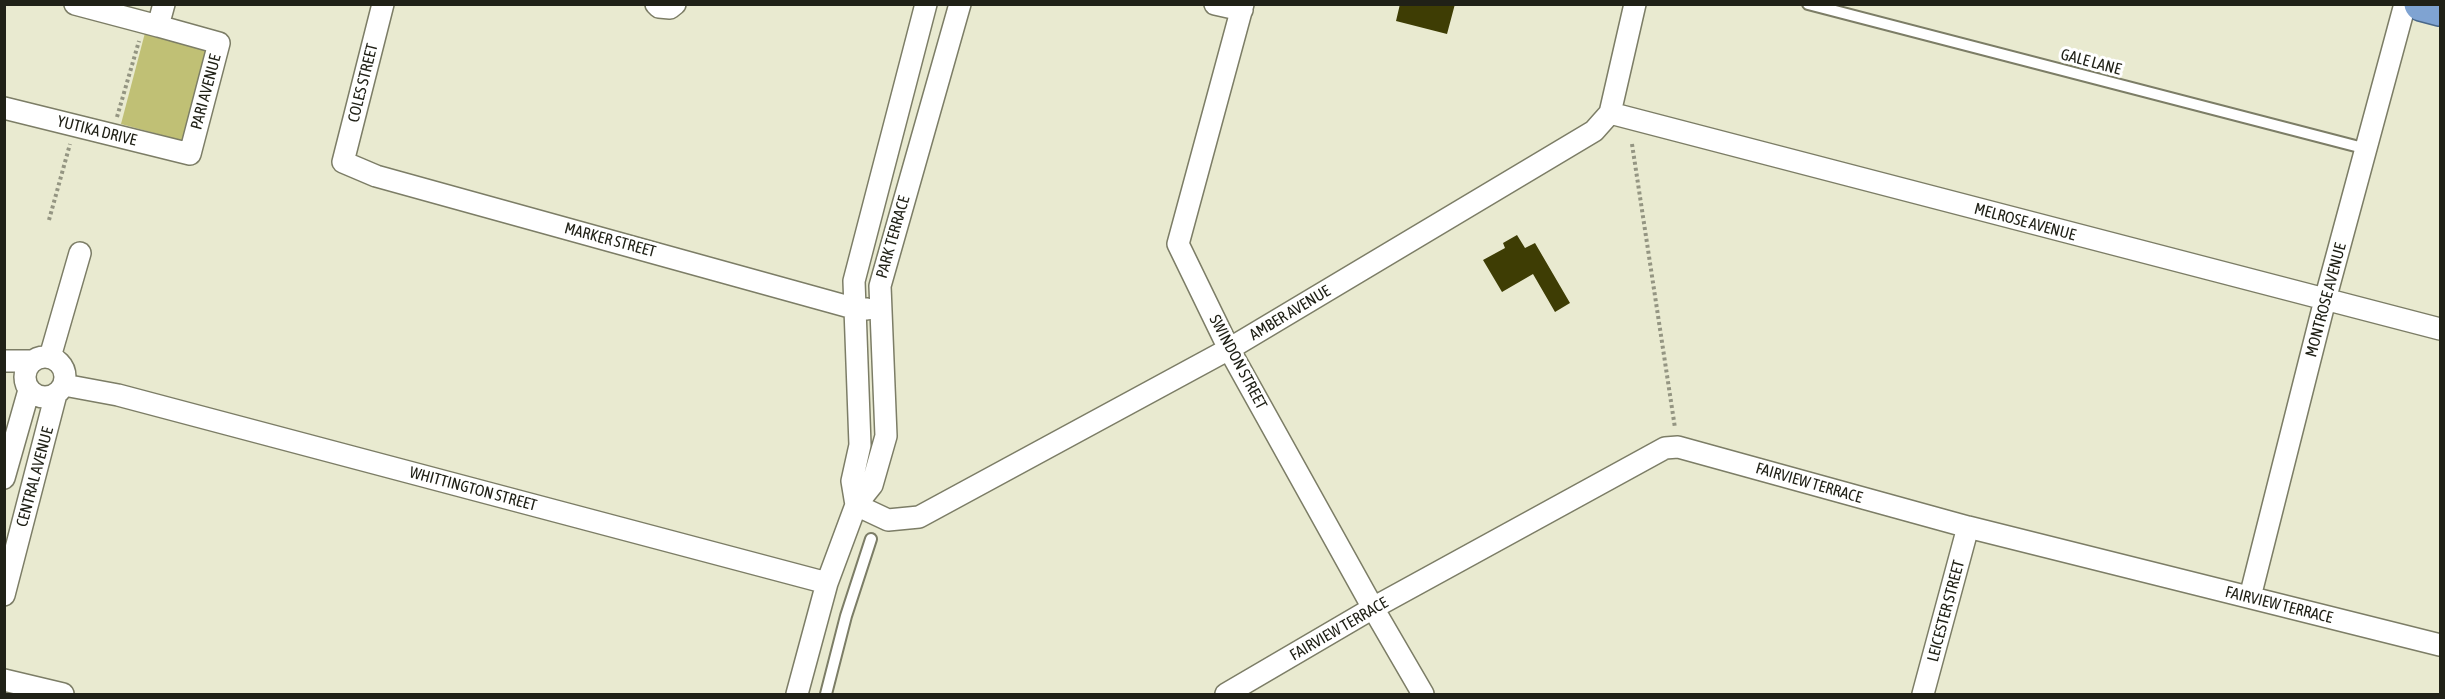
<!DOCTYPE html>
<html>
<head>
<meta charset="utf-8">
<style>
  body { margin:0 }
  #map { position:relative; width:2445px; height:699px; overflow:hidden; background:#e9ead0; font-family:"Asap Condensed",sans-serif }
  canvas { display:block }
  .frame { position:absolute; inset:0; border:6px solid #202117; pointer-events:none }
</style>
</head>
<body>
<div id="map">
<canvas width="2445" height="699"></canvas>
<div class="frame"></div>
</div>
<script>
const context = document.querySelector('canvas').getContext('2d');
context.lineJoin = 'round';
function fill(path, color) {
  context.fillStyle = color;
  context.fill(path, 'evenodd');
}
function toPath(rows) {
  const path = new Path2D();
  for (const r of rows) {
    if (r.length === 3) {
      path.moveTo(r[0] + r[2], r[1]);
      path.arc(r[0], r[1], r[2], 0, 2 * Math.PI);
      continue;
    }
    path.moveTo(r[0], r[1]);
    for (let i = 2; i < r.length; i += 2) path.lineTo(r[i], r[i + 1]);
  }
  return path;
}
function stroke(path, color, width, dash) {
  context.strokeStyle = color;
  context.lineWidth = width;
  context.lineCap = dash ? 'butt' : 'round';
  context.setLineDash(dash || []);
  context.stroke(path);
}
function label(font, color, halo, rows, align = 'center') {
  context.font = font + ' "Asap Condensed",sans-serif';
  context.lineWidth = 6;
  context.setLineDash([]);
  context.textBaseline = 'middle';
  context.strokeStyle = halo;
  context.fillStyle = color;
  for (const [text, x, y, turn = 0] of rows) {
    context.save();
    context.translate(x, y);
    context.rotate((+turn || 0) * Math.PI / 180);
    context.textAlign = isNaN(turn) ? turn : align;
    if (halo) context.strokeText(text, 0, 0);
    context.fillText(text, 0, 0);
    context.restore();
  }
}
const green = toPath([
  [146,29,212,47,187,142,121,124]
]);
const building = toPath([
  [1400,4,1455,4,1447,34,1396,21],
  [1517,235,1525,248,1535,243,1570,303,1555,312,1533,274,1502,292,1483,260,1505,248,1503,243]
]);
const path = toPath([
  [117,117,139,41],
  [1632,144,1675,428],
  [49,220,70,144]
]);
const service = toPath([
  [1808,4,2367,149],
  [826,694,846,616,871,539]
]);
const minor = toPath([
  [75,4,158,26],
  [383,4,343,162,376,176,853,308,867,309],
  [656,4,659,7,670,8,675,4],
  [926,4,854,281,860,445,852,481,856,505,872,485,886,436,880,286,960,4],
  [1215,4,1242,10],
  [1243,4,1178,244,1229,349,1373,608,1423,694],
  [4,108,190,154,219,43,158,26,164,4],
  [1610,113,2440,329],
  [45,377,20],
  [50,357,80,253],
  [4,361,32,361],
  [64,385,118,395,827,583],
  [4,478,29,390],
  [4,595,56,394],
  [2250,597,2325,300,2405,4],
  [4,680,63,694],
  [797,694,827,583,856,505,888,520,919,517,1229,349,1594,131,1610,113,1635,4],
  [1226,694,1373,608,1665,448,1678,447,1968,527,2440,645],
  [1923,694,1968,527]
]);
const trunk = toPath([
  [2421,4,2440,9]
]);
const streetNames = [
  ["GALE LANE",2091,62,15],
  ["COLES STREET",363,83,-76],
  ["PARI AVENUE",206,92,-75],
  ["YUTIKA DRIVE",97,131,14],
  ["MELROSE AVENUE",2025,222,15],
  ["PARK TERRACE",893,237,-74],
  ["MARKER STREET",610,240,15],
  ["MONTROSE AVENUE",2326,300,-75],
  ["AMBER AVENUE",1290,313,-31],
  ["SWINDON STREET",1238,362,62],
  ["CENTRAL AVENUE",35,477,-75],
  ["FAIRVIEW TERRACE",1809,483,16],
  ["WHITTINGTON STREET",473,489,15],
  ["FAIRVIEW TERRACE",2279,605,14],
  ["LEICESTER STREET",1946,611,-75],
  ["FAIRVIEW TERRACE",1339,629,-30]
];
fill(green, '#c0c075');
fill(building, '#3e3d04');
stroke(service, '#7c7d66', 14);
stroke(minor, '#7c7d66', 24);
stroke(trunk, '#496789', 36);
stroke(path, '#949582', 4, [3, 3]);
stroke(service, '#fff', 10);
stroke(minor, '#fff', 21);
stroke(trunk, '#7fa3d2', 33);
label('16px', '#202117', '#fff', streetNames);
</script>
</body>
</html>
